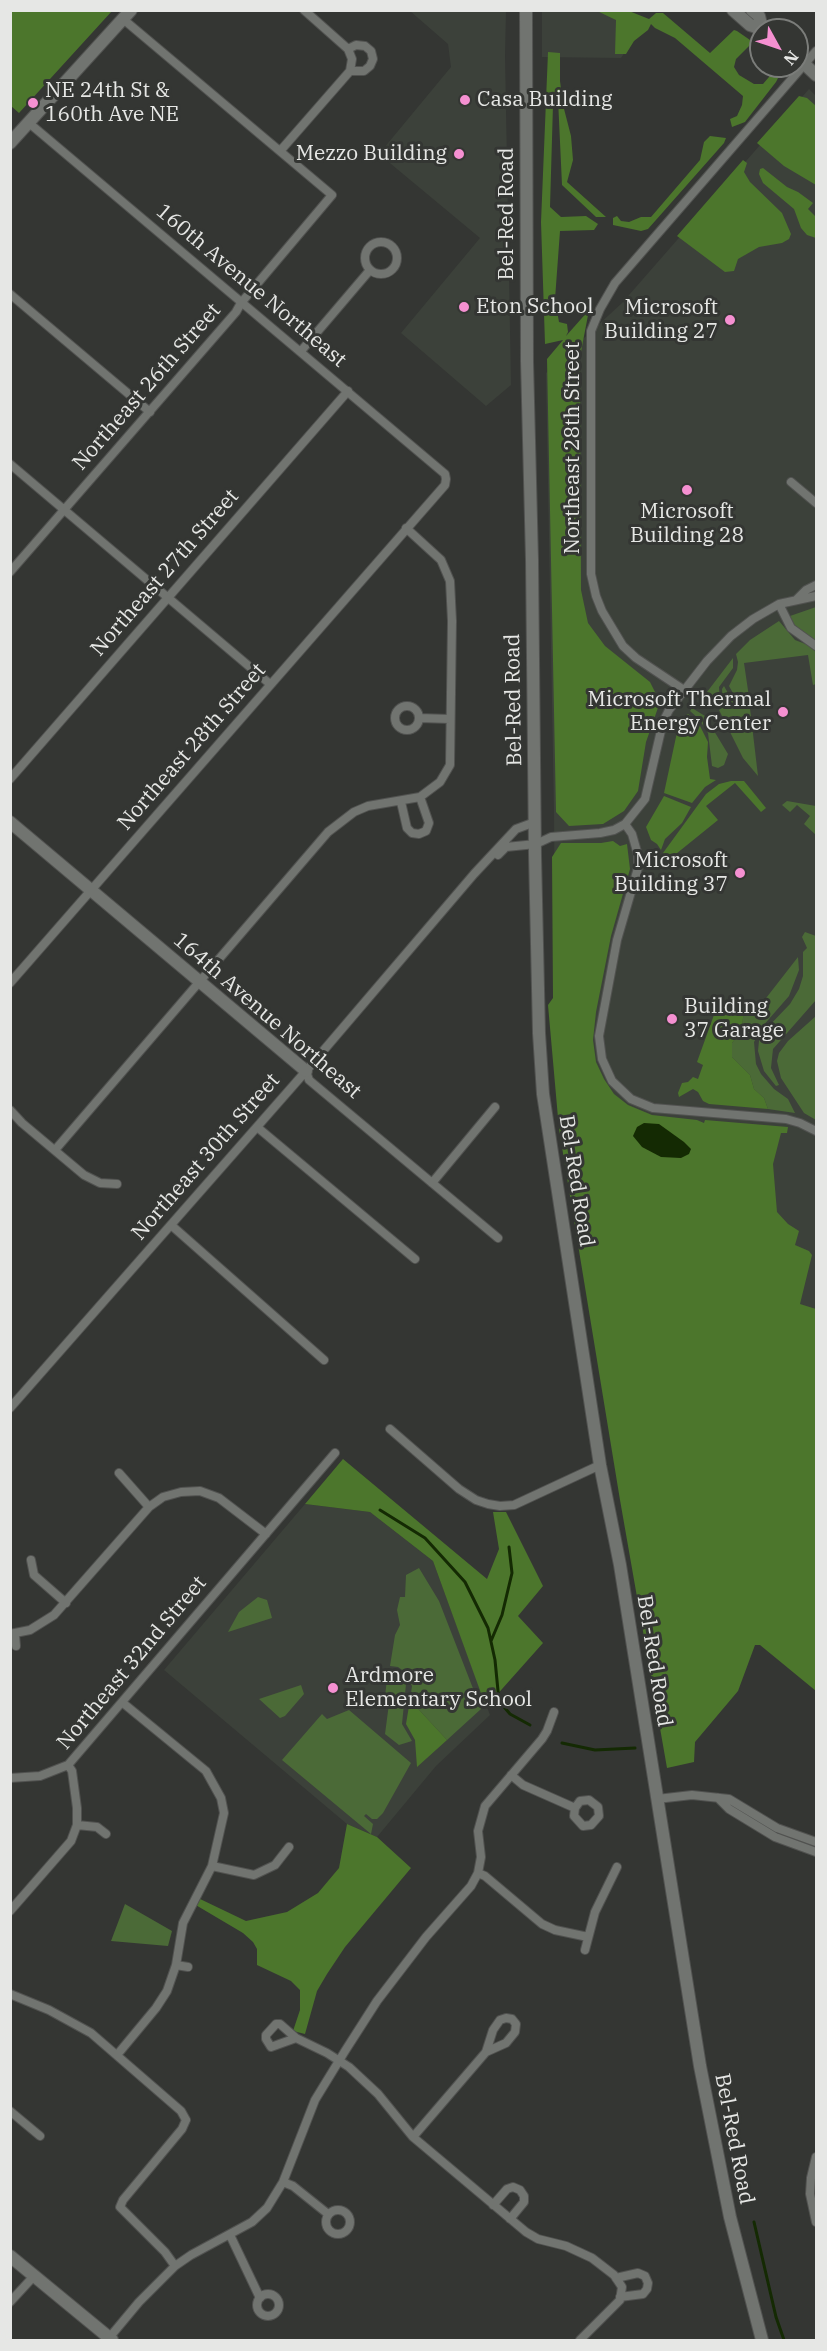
<!DOCTYPE html>
<html>
<head>
<meta charset="utf-8">
<style>
  body { margin:0 }
  #map { position:relative; width:827px; height:2351px; overflow:hidden; background:#343633; font-family:"IBM Plex Serif",serif }
  canvas { display:block }
  .frame { position:absolute; inset:0; border:12px solid #e6e7e5; pointer-events:none }
  .north { position:absolute; left:749px; top:18px; width:60px; height:60px; box-sizing:border-box; background:#343633; border:2px solid #7b7d7a; border-radius:50%; rotate:130deg; font-size:16px; font-weight:700; line-height:24px; text-align:center; color:#e6e7e5 }
  .north::after { content:''; display:block; margin:auto; width:21px; height:27px; background:#f590d1; clip-path:polygon(50% 0,100% 100%,50% 72%,0 100%) }
</style>
</head>
<body>
<div id="map">
<canvas width="827" height="2351"></canvas>
<div class="frame"></div>
<div class="north">N</div>
</div>
<script>
const context = document.querySelector('canvas').getContext('2d');
context.lineJoin = 'round';
function fill(path, color) {
  context.fillStyle = color;
  context.fill(path, 'evenodd');
}
function toPath(rows) {
  const path = new Path2D();
  for (const r of rows) {
    if (r.length === 3) {
      path.moveTo(r[0] + r[2], r[1]);
      path.arc(r[0], r[1], r[2], 0, 2 * Math.PI);
      continue;
    }
    path.moveTo(r[0], r[1]);
    for (let i = 2; i < r.length; i += 2) path.lineTo(r[i], r[i + 1]);
  }
  return path;
}
function stroke(path, color, width, dash) {
  context.strokeStyle = color;
  context.lineWidth = width;
  context.lineCap = dash ? 'butt' : 'round';
  context.setLineDash(dash || []);
  context.stroke(path);
}
function label(font, color, halo, rows, align = 'center') {
  context.font = font + ' "IBM Plex Serif",serif';
  context.lineWidth = 6;
  context.setLineDash([]);
  context.textBaseline = 'middle';
  context.strokeStyle = halo;
  context.fillStyle = color;
  for (const [text, x, y, turn = 0] of rows) {
    context.save();
    context.translate(x, y);
    context.rotate((+turn || 0) * Math.PI / 180);
    context.textAlign = isNaN(turn) ? turn : align;
    if (halo) context.strokeText(text, 0, 0);
    context.fillText(text, 0, 0);
    context.restore();
  }
}
const built = toPath([
  [410,11,506,11,505,55,511,385,486,406,401,333,480,238,379,154,451,67,448,44],
  [542,11,597,11,642,27,621,58,542,57],
  [809,89,816,96,816,1682,556,1084,554,813,546,373,622,303],
  [305,1504,370,1512,433,1561,490,1715,436,1766,377,1837,347,1824,164,1670]
]);
const green = toPath([
  [816,607,816,641,794,625,790,616],
  [779,621,795,640,808,645,816,652,816,684,813,685,808,655,744,663,749,697,734,695,729,686,737,670,738,662,736,654,750,640],
  [733,658,733,668,719,687,720,702,716,706,708,698,707,692],
  [724,686,729,695,736,700,749,700,758,776,743,758,719,710,723,707,722,689],
  [692,708,705,716,728,754,724,765,718,768,712,766,708,733,699,719,690,711],
  [787,801,816,806,816,835,804,824,810,816,797,805,790,812,782,805],
  [805,932,816,936,816,1000,773,1049,771,1068,779,1085,776,1086,764,1071,758,1051,759,1041,766,1029,790,1004,799,989,803,976,803,952,807,948,802,937],
  [798,957,799,970,789,996,762,1027,754,1042,756,1064,761,1074,774,1089,788,1099,795,1113,768,1109,764,1098,754,1089,750,1075,732,1057,732,1043,742,1030,744,1006,756,1011],
  [816,1016,816,1120,804,1113,781,1078,777,1061,779,1053,788,1041],
  [419,1568,439,1601,481,1709,447,1740,410,1700,412,1686,405,1672,398,1667,390,1666,395,1635,400,1625,397,1610,400,1597,405,1597,406,1575],
  [258,1597,267,1600,272,1618,228,1632,239,1612],
  [388,1671,400,1676,406,1684,402,1724,412,1741,399,1745,385,1734,390,1696,385,1696],
  [301,1685,304,1694,285,1716,280,1718,259,1699],
  [349,1710,411,1763,383,1813,377,1819,372,1819,366,1814,364,1816,373,1824,371,1834,282,1760,322,1714,327,1719],
  [125,1904,172,1931,168,1946,111,1941]
]);
const forest = toPath([
  [10,11,112,11,19,113,11,106],
  [597,11,629,11,649,19,656,13,663,13,710,53,734,30,737,31,750,40,750,45,736,59,734,67,739,75,754,84,763,84,775,70,771,66,779,66,782,70,776,82,745,122,732,127,730,119,737,116,742,105,743,96,675,38,655,28,651,24,648,30,634,41,626,54,615,54,616,20],
  [548,52,560,53,560,81,563,105,571,136,573,160,567,182,606,217,596,217,562,185,558,99,553,105,550,207,561,217,586,216,598,224,594,230,560,231,555,299,559,322,567,324,568,332,566,336,589,310,580,357,581,590,588,623,605,646,650,682,660,702,646,742,638,791,624,811,603,824,569,826,556,812,547,359,563,340,545,344,541,222],
  [799,96,807,98,816,106,816,185,784,166,757,143],
  [710,136,726,138,724,143,648,229,641,231,613,225,613,218,617,216,621,221,629,222,641,217,651,217,700,160,704,142],
  [743,160,747,163,744,172,750,182,782,213,791,234,789,239,782,243,759,247,738,259,734,271,725,272,677,236],
  [763,168,787,187,798,192,813,203,808,209,816,217,816,238,807,235,801,228,794,209,763,183,759,174,760,169],
  [688,714,698,722,708,742,707,757,710,779,716,780,705,787,692,803,664,793,676,737,680,723,685,716],
  [731,781,744,781,766,808,761,812,735,783,706,806,718,820,671,858,663,853,706,794,719,784],
  [664,796,691,807,682,823,665,839,661,850,657,844,651,840,646,827],
  [613,841,620,846,627,844,630,869,611,936,596,1012,593,1040,596,1062,604,1079,614,1094,628,1105,652,1115,697,1120,704,1123,705,1120,788,1127,787,1133,781,1133,773,1164,777,1212,788,1224,799,1231,795,1245,809,1251,812,1255,800,1304,816,1309,816,1691,760,1645,755,1645,738,1691,695,1742,694,1762,667,1768,620,1500,559,1129,548,1005,553,998,552,857,561,843,601,843],
  [719,1001,732,1006,734,1002,744,1006,742,1030,732,1043,732,1057,750,1075,754,1089,764,1098,768,1109,709,1104,703,1101,698,1092,693,1089,679,1097,678,1093,682,1083,688,1082,693,1077,698,1079,703,1065,697,1062],
  [343,1459,487,1579,499,1549,493,1512,506,1512,543,1586,518,1616,543,1643,486,1707,433,1561,370,1512,305,1504],
  [410,1700,447,1740,417,1767,415,1740,406,1724],
  [347,1824,377,1837,411,1868,345,1947,327,1974,317,1991,305,2034,293,2031,300,2010,300,1990,291,1981,257,1965,257,1949,253,1942,243,1933,194,1904,198,1898,246,1921,287,1912,318,1893,339,1868]
]);
const water = toPath([
  [644,1123,659,1124,684,1142,691,1149,689,1154,681,1158,661,1157,642,1147,633,1136,637,1127]
]);
const stream = toPath([
  [380,1510,425,1538,465,1582,488,1628,495,1660,499,1701,510,1714,530,1725],
  [491,1641,502,1615,512,1573,509,1547],
  [562,1743,595,1750,635,1748],
  [754,2222,776,2317,784,2340]
]);
const street = toPath([
  [348,49,356,45,365,46,371,51,373,59,370,66,364,71,350,71],
  [281,150,350,71,352,59,348,49,304,10],
  [381,258,16],
  [10,294,150,412],
  [301,351,370,270],
  [10,464,270,684],
  [791,482,816,503],
  [10,572,236,312,241,303,332,195,123,19],
  [797,599,806,590,816,585],
  [779,604,791,628,816,646],
  [684,690,636,658,623,646,602,611,596,596,591,574,591,331,600,309,615,283,816,51],
  [407,718,12],
  [419,718,450,719],
  [10,779,348,391],
  [401,802,407,828,412,833,419,834,426,831,429,823,420,797],
  [625,824,632,834,638,855,638,868,617,940,599,1036,602,1059,612,1081,631,1099,653,1108,786,1119,800,1123,816,1131],
  [498,855,506,847,536,844,551,837,600,833,614,830,625,824,645,799,663,722,669,710,707,661,731,636,753,619,779,604,816,596],
  [10,983,445,485,446,479,445,474,29,123],
  [306,1071,309,1080,498,1238],
  [10,1110,22,1123,84,1175,100,1183,117,1184],
  [257,1127,415,1259],
  [55,1150,328,832,354,812,368,806,420,797,440,782,450,765,452,621,450,581,441,560,406,528],
  [432,1183,495,1107],
  [171,1225,324,1360],
  [10,1408,306,1071,474,874,516,829,535,822],
  [390,1429,459,1489,476,1500,488,1504,500,1506,514,1505,600,1465],
  [119,1473,149,1507],
  [31,1560,34,1575,66,1603],
  [10,1634,30,1630,54,1615,149,1507,163,1497,181,1492,200,1491,219,1498,266,1534],
  [15,1635,16,1646],
  [511,1775,523,1785,575,1808,574,1816,583,1826,591,1825,599,1816,598,1807,589,1800,580,1801,575,1808],
  [10,1778,40,1776,68,1765],
  [718,1798,729,1809,775,1837,816,1852],
  [657,1799,692,1795,729,1799,777,1828,816,1842],
  [77,1825,97,1827,106,1834],
  [212,1866,254,1875,275,1865,289,1847],
  [478,1873,485,1876,542,1924,555,1930,588,1937],
  [10,1911,71,1841,77,1825,77,1808,72,1771,68,1765,335,1453],
  [585,1950,595,1912,617,1867],
  [176,1965,188,1967],
  [10,1994,49,2010,91,2033,181,2111,186,2120],
  [296,2038,271,2047,266,2039,266,2035,276,2024,280,2024,296,2038,327,2053,349,2067,378,2094,413,2137,526,2232,538,2239,566,2246,592,2258,614,2275,622,2287,620,2300,580,2340],
  [117,2055,156,2008,167,1991,176,1965,183,1923,212,1866,224,1813,221,1798,206,1771,123,1703],
  [10,2111,40,2136],
  [413,2137,486,2052,493,2030,500,2020,506,2018,512,2019,516,2024,515,2032,506,2043,486,2052],
  [816,2157,811,2178,810,2194,816,2222],
  [283,2182,293,2186,328,2214],
  [493,2205,507,2189,513,2187,520,2190,524,2196,524,2202,510,2219],
  [338,2222,12],
  [230,2235,260,2298],
  [175,2266,165,2252,120,2207,123,2200,182,2129,186,2120],
  [616,2278,638,2273,645,2276,648,2283,647,2289,643,2294,620,2297],
  [268,2305,11],
  [10,2302,34,2276],
  [109,2338,139,2302,175,2266,191,2255,252,2222,267,2208,283,2182,315,2100,345,2051,377,2001,426,1937,471,1886,478,1873,481,1857,478,1831,485,1806,542,1739,547,1731,554,1712]
]);
const secondary = toPath([
  [526,10,527,361,532,560,535,855,539,1033,543,1094,600,1465,620,1565,700,2066,730,2217,762,2340],
  [733,10,750,25,765,30],
  [752,10,759,16,762,28],
  [797,57,816,75],
  [10,143,131,10],
  [10,822,306,1071],
  [10,2256,112,2340]
]);
const markers = [
  [465,100,6,"#f590d1"],
  [33,103,6,"#f590d1"],
  [459,154,6,"#f590d1"],
  [464,307,6,"#f590d1"],
  [730,320,6,"#f590d1"],
  [687,490,6,"#f590d1"],
  [783,712,6,"#f590d1"],
  [740,873,6,"#f590d1"],
  [672,1019,6,"#f590d1"],
  [333,1688,6,"#f590d1"]
];
const poiNames = [
  ["NE 24th St &",45,91],
  ["160th Ave NE",45,115],
  ["Casa Building",477,100],
  ["Mezzo Building",447,154,"right"],
  ["Eton School",476,307],
  ["Microsoft",718,308,"right"],
  ["Building 27",718,332,"right"],
  ["Microsoft",687,512,"center"],
  ["Building 28",687,536,"center"],
  ["Microsoft Thermal",771,700,"right"],
  ["Energy Center",771,724,"right"],
  ["Microsoft",728,861,"right"],
  ["Building 37",728,885,"right"],
  ["Building",684,1007],
  ["37 Garage",684,1031],
  ["Ardmore",345,1676],
  ["Elementary School",345,1700]
];
const streetNames = [
  ["Bel-Red Road",507,214,-90],
  ["160th Avenue Northeast",251,286,40],
  ["Northeast 26th Street",147,387,-49],
  ["Northeast 28th Street",573,448,-90],
  ["Northeast 27th Street",165,573,-49],
  ["Bel-Red Road",514,700,-91],
  ["Northeast 28th Street",192,747,-49],
  ["164th Avenue Northeast",267,1016,41],
  ["Northeast 30th Street",206,1157,-49],
  ["Bel-Red Road",576,1181,81],
  ["Bel-Red Road",654,1661,81],
  ["Northeast 32nd Street",132,1663,-50],
  ["Bel-Red Road",734,2139,79]
];
fill(built, '#3c413a');
fill(green, '#4b6a37');
fill(forest, '#4c762c');
fill(water, '#142a03');
stroke(stream, '#142a03', 3);
stroke(street, '#515250', 10);
stroke(secondary, '#515250', 14);
stroke(street, '#717470', 8);
stroke(secondary, '#717470', 12);
for (const [x, y, r, color] of markers) {
  const dot = new Path2D();
  dot.arc(x, y, r, 0, 2 * Math.PI);
  context.fillStyle = color;
  context.fill(dot);
  stroke(dot, '#343633', 2);
}
label('21px', '#e6e7e5', '#343633', poiNames, 'left');
label('21px', '#e6e7e5', '#343633', streetNames);
</script>
</body>
</html>
